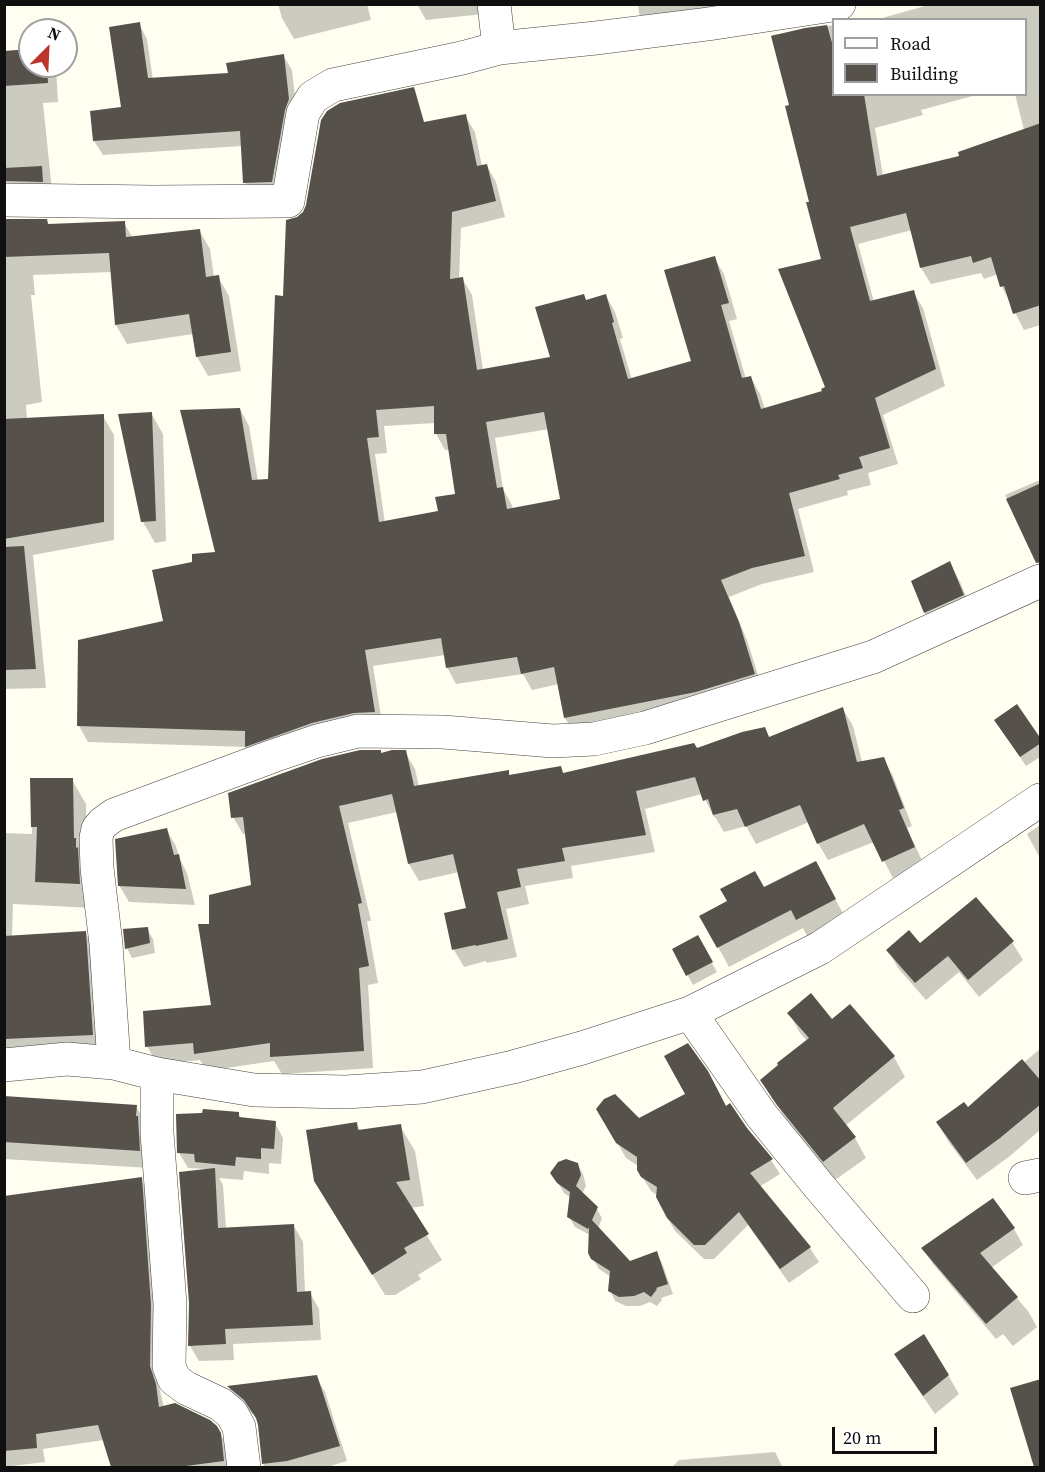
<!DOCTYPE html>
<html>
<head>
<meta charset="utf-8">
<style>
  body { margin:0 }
  #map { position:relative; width:1045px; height:1472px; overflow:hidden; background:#fffef1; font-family:"Source Serif 4",serif }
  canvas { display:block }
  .frame { position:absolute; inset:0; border:6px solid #0f0f0f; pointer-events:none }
  .legend { position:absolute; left:832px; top:18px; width:195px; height:78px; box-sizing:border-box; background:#fff; border:2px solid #9f9f9f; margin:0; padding:8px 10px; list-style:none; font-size:18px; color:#0f0f0f }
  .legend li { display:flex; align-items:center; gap:12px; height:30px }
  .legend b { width:30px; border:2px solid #9f9f9f }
  .north { position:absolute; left:18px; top:18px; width:60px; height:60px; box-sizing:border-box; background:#fff; border:2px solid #9f9f9f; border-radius:50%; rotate:24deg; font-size:16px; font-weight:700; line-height:24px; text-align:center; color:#0f0f0f }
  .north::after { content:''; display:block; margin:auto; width:21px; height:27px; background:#bb352a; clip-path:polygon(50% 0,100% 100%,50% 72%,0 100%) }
  .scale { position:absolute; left:832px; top:1427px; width:105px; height:27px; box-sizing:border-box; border:3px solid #0f0f0f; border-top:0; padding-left:8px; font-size:18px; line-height:21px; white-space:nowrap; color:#0f0f0f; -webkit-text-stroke:4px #fff; paint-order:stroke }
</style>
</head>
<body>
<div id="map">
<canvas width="1045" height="1472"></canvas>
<div class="frame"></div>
<ul class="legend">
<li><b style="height:8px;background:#fff"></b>Road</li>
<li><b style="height:16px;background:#57514b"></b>Building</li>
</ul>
<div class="north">N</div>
<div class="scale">20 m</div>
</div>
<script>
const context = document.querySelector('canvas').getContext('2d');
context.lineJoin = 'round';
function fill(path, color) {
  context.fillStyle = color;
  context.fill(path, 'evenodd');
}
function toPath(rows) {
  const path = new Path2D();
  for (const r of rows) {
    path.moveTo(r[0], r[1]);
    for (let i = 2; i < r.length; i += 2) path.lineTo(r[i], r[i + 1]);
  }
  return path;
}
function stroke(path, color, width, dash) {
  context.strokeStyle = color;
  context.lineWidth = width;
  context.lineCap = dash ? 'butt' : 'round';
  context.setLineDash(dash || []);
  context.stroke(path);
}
const shadow = toPath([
  [278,4,367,4,371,20,294,39,282,18],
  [417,4,483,4,484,14,426,20],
  [638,4,846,4,650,33,639,13],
  [925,4,1040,4,1040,325,1024,330,1002,287,998,274,984,279,981,273,931,284,921,268,912,230,858,244,874,302,913,292,923,308,945,386,883,415,898,464,868,473,871,485,847,491,848,495,798,509,814,572,762,584,729,597,747,640,763,691,575,734,565,718,559,684,532,690,523,674,456,684,447,667,445,655,373,666,383,729,255,762,246,747,88,742,79,726,165,622,194,563,217,553,240,409,249,426,258,481,269,480,284,297,409,181,465,116,475,132,482,166,487,166,496,182,505,217,461,228,459,279,462,278,472,295,483,370,552,358,586,302,606,296,615,312,623,338,620,339,632,380,693,362,714,258,724,274,737,319,729,321,746,379,751,378,760,394,765,409,824,393,827,388,823,260,790,106,772,35,834,25,834,94,980,94,921,110,923,115,875,128,883,176,961,157,1024,130,1015,94,1026,94,1026,20,875,20,925,6],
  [436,423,436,434,445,450,450,450,457,495,439,512,385,523,375,454,387,453,384,426],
  [549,429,561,501,513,510,512,505,503,489,495,438],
  [139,24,147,39,153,80,229,74,283,55,292,70,297,115,280,197,253,197,245,182,242,146,103,155,94,141,123,109],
  [30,50,30,66,54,66,56,68,58,102,43,103,53,200,4,204,4,52],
  [4,220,47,221,50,226,124,223,133,238,199,230,210,249,214,277,218,277,229,296,241,371,208,376,197,357,193,334,127,344,116,325,112,272,33,275,35,295,31,295,42,402,26,405,27,419,103,416,114,435,114,540,33,555,46,688,4,689],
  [151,413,163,434,166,541,155,543,143,522,119,415],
  [1040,480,1040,567,1005,495],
  [950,563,961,584,974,616,937,633,925,613,913,582],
  [843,709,853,726,862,762,883,758,893,776,912,826,907,828,924,865,893,878,874,842,828,860,818,843,809,822,756,844,746,826,724,832,715,817,714,817,702,794,645,809,655,852,571,866,573,878,525,886,529,904,506,909,517,957,487,963,486,961,464,967,454,950,468,909,459,872,419,881,409,864,397,812,348,823,371,921,367,921,378,983,368,985,373,1068,282,1074,274,1061,206,1071,200,1060,157,1064,147,1046,213,1007,211,925,253,886,246,834,243,834,233,817,381,754,405,752,415,769,419,787,508,772,510,776,561,768,564,774,697,749,769,738],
  [1002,730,1040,742,1040,757,1026,766],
  [31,780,72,780,86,804,87,860,93,908,13,904,12,937,85,932,99,957,106,1058,4,1063,4,833,32,834],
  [1040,825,1040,858,1027,834],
  [166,829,176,846,179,857,187,873,195,905,129,902,119,885],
  [826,882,846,919,808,938,803,928,729,967,701,916,764,889],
  [147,929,153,939,155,953,132,958,127,948],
  [697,937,717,972,693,985,674,950],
  [1012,942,1023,960,979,997,959,972,926,1000,898,968,888,950,920,946],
  [850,1006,894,1057,905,1077,845,1126,855,1138,866,1158,835,1180,790,1124,773,1100,762,1080,807,1041,800,1033,789,1013,832,1022],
  [1040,1049,1040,1130,1010,1156,977,1180,948,1141,938,1123,968,1109],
  [4,1098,136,1106,146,1125,149,1168,4,1159],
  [726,1108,746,1129,771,1160,780,1174,759,1187,810,1248,819,1262,789,1283,748,1225,714,1259,704,1259,675,1231,666,1215,658,1196,651,1191,638,1170,638,1166,626,1158,598,1109,639,1120],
  [238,1113,242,1119,275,1123,283,1138,281,1164,269,1163,269,1174,244,1171,243,1180,219,1178,223,1185,226,1229,294,1226,303,1242,305,1293,310,1293,319,1309,321,1340,233,1344,234,1360,199,1361,190,1346,205,1169,188,1168,179,1153],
  [356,1124,361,1131,400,1126,415,1151,424,1206,410,1208,442,1260,418,1275,421,1279,395,1295,385,1295,331,1207],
  [577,1164,583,1174,586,1186,582,1194,596,1208,602,1218,598,1229,630,1262,656,1253,662,1263,673,1294,661,1298,662,1300,657,1306,650,1302,640,1306,626,1306,615,1301,610,1290,611,1277,599,1269,589,1252,590,1235,575,1227,569,1217,571,1198,564,1193,552,1173],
  [141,1179,149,1194,158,1383,164,1407,216,1427,229,1449,231,1468,113,1468,104,1440,43,1449,45,1462,4,1467,4,1197],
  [992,1200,1014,1229,1023,1245,991,1268,1028,1311,1037,1327,1013,1346,1003,1334,996,1339,933,1264,923,1248],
  [907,1373,948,1375,959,1394,935,1414],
  [316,1377,325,1392,347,1461,324,1468,264,1468,259,1424,254,1415,237,1402,229,1388],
  [775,1452,783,1468,671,1468,679,1460]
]);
const building = toPath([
  [140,22,148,78,228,73,226,63,284,54,289,99,285,110,272,182,243,183,240,131,93,141,90,111,121,107,109,27],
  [827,25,834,50,834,94,864,94,877,176,959,156,958,152,1041,123,1041,305,1013,314,1004,286,1000,287,991,257,973,263,971,256,920,268,906,213,850,227,870,301,914,290,936,369,875,398,890,448,859,457,863,468,838,475,840,479,789,493,805,556,752,568,721,580,739,622,755,674,696,692,564,718,554,667,521,674,517,657,446,668,441,638,365,650,375,712,354,713,312,723,245,747,245,731,77,726,78,640,163,621,152,570,192,562,192,554,215,552,180,410,240,408,252,480,268,479,275,295,283,296,286,220,297,217,303,212,306,205,321,120,327,111,340,103,414,87,424,122,466,114,477,166,487,164,496,201,452,212,450,279,463,277,477,370,550,357,535,307,584,294,586,300,606,294,614,322,612,323,628,379,691,361,664,270,715,256,729,303,721,305,742,378,751,376,761,409,822,391,821,389,825,387,778,269,821,259,806,202,809,202,785,106,789,105,771,36,805,28],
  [434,406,434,434,446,434,455,494,435,497,438,511,379,522,367,438,379,437,376,410],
  [544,412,560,499,507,509,503,487,497,488,486,422],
  [30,49,30,66,47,66,48,83,4,86,4,51],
  [42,166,43,182,4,181,4,168],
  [4,219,47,219,48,224,125,221,126,237,200,229,206,277,219,275,231,352,196,357,189,314,115,325,109,253,4,257],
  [152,412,156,521,141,522,118,414],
  [104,414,104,522,4,539,4,419],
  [1041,483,1041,562,1036,563,1006,499],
  [24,546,36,669,4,670,4,547],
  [950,561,964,595,924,613,911,581],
  [1017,704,1041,739,1041,743,1020,757,994,720],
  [843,707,857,762,884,757,904,808,899,810,915,847,882,862,864,824,817,844,800,805,745,827,737,809,713,815,708,799,703,801,695,777,636,791,646,835,562,848,565,861,517,869,521,887,497,892,508,939,476,946,475,945,452,950,444,913,466,908,453,854,408,864,392,794,339,806,362,903,358,904,369,966,359,968,364,1051,270,1057,270,1043,194,1054,193,1043,145,1047,143,1011,211,1005,198,924,209,924,209,895,251,885,243,817,231,818,228,793,322,759,360,750,381,750,381,753,392,750,406,750,414,786,509,770,509,775,561,766,563,773,694,743,697,748,742,732,765,727,769,737],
  [30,778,73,778,74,838,76,838,76,848,78,847,80,884,35,882,37,827,31,827],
  [167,828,174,855,179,854,186,889,118,886,115,839],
  [816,861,836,899,796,920,791,910,717,948,699,916,727,901,720,889,755,871,764,887],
  [976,897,1014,941,968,980,948,956,915,983,886,950,909,930,920,943],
  [148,927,150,943,125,949,123,929],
  [86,931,93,1035,4,1039,4,936],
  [698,935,713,962,686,976,672,949],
  [811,993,832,1019,850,1004,895,1056,833,1108,856,1137,823,1162,777,1105,760,1080,778,1065,777,1063,809,1038,787,1013],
  [688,1043,708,1071,726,1106,730,1103,747,1128,773,1159,750,1173,811,1247,780,1269,739,1212,705,1245,694,1245,667,1218,656,1197,657,1187,641,1177,637,1170,637,1157,616,1143,596,1109,604,1099,615,1094,639,1118,685,1094,664,1056],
  [1022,1059,1041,1081,1041,1104,1000,1138,966,1163,936,1122,964,1102,968,1107],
  [4,1096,137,1105,136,1116,138,1116,140,1151,4,1142],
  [203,1109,239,1112,239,1117,276,1121,274,1149,261,1148,261,1159,236,1157,235,1166,195,1162,194,1154,177,1153,176,1114,202,1113],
  [357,1122,358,1130,401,1124,410,1180,396,1182,429,1234,404,1248,407,1253,372,1275,314,1181,306,1130],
  [566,1159,578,1163,581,1175,576,1186,598,1207,592,1220,630,1261,657,1251,668,1284,656,1288,657,1289,651,1297,644,1292,634,1296,619,1297,608,1291,610,1271,591,1259,588,1253,589,1227,588,1229,567,1217,570,1192,557,1183,550,1173,558,1162],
  [215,1168,218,1228,294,1224,297,1292,311,1291,313,1325,225,1329,226,1344,188,1346,189,1303,179,1172],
  [142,1177,151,1305,150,1366,156,1384,159,1407,175,1403,210,1420,217,1426,221,1433,224,1461,178,1467,111,1467,98,1425,36,1434,37,1448,4,1451,4,1196],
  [993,1198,1015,1228,980,1253,1018,1297,986,1324,921,1248],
  [924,1334,949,1375,923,1396,894,1354],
  [317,1375,340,1446,287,1461,262,1464,258,1425,256,1418,244,1400,227,1386],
  [1041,1379,1041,1466,1034,1467,1010,1388]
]);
const minor = toPath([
  [499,48,596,38,708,24,839,4],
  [4,200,153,202,288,201,303,113,313,97,333,85,462,58,499,48,494,4],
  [690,1013,762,1116,818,1185,913,1296],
  [114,1063,106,944,97,868,96,838,98,829,103,823,114,815,273,756,317,741,358,731,443,732,553,741,594,739,645,728,873,657,1040,581],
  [4,1065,67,1059,114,1063,157,1074,254,1090,346,1092,422,1087,513,1067,582,1048,690,1013,820,948,1040,800],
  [157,1074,157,1133,170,1304,169,1366,174,1379,186,1388,220,1404,232,1414,239,1427,244,1468],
  [1025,1178,1040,1175]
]);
fill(shadow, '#0003');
fill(building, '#57514b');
stroke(minor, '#424242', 34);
stroke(minor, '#fff', 33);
</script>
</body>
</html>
